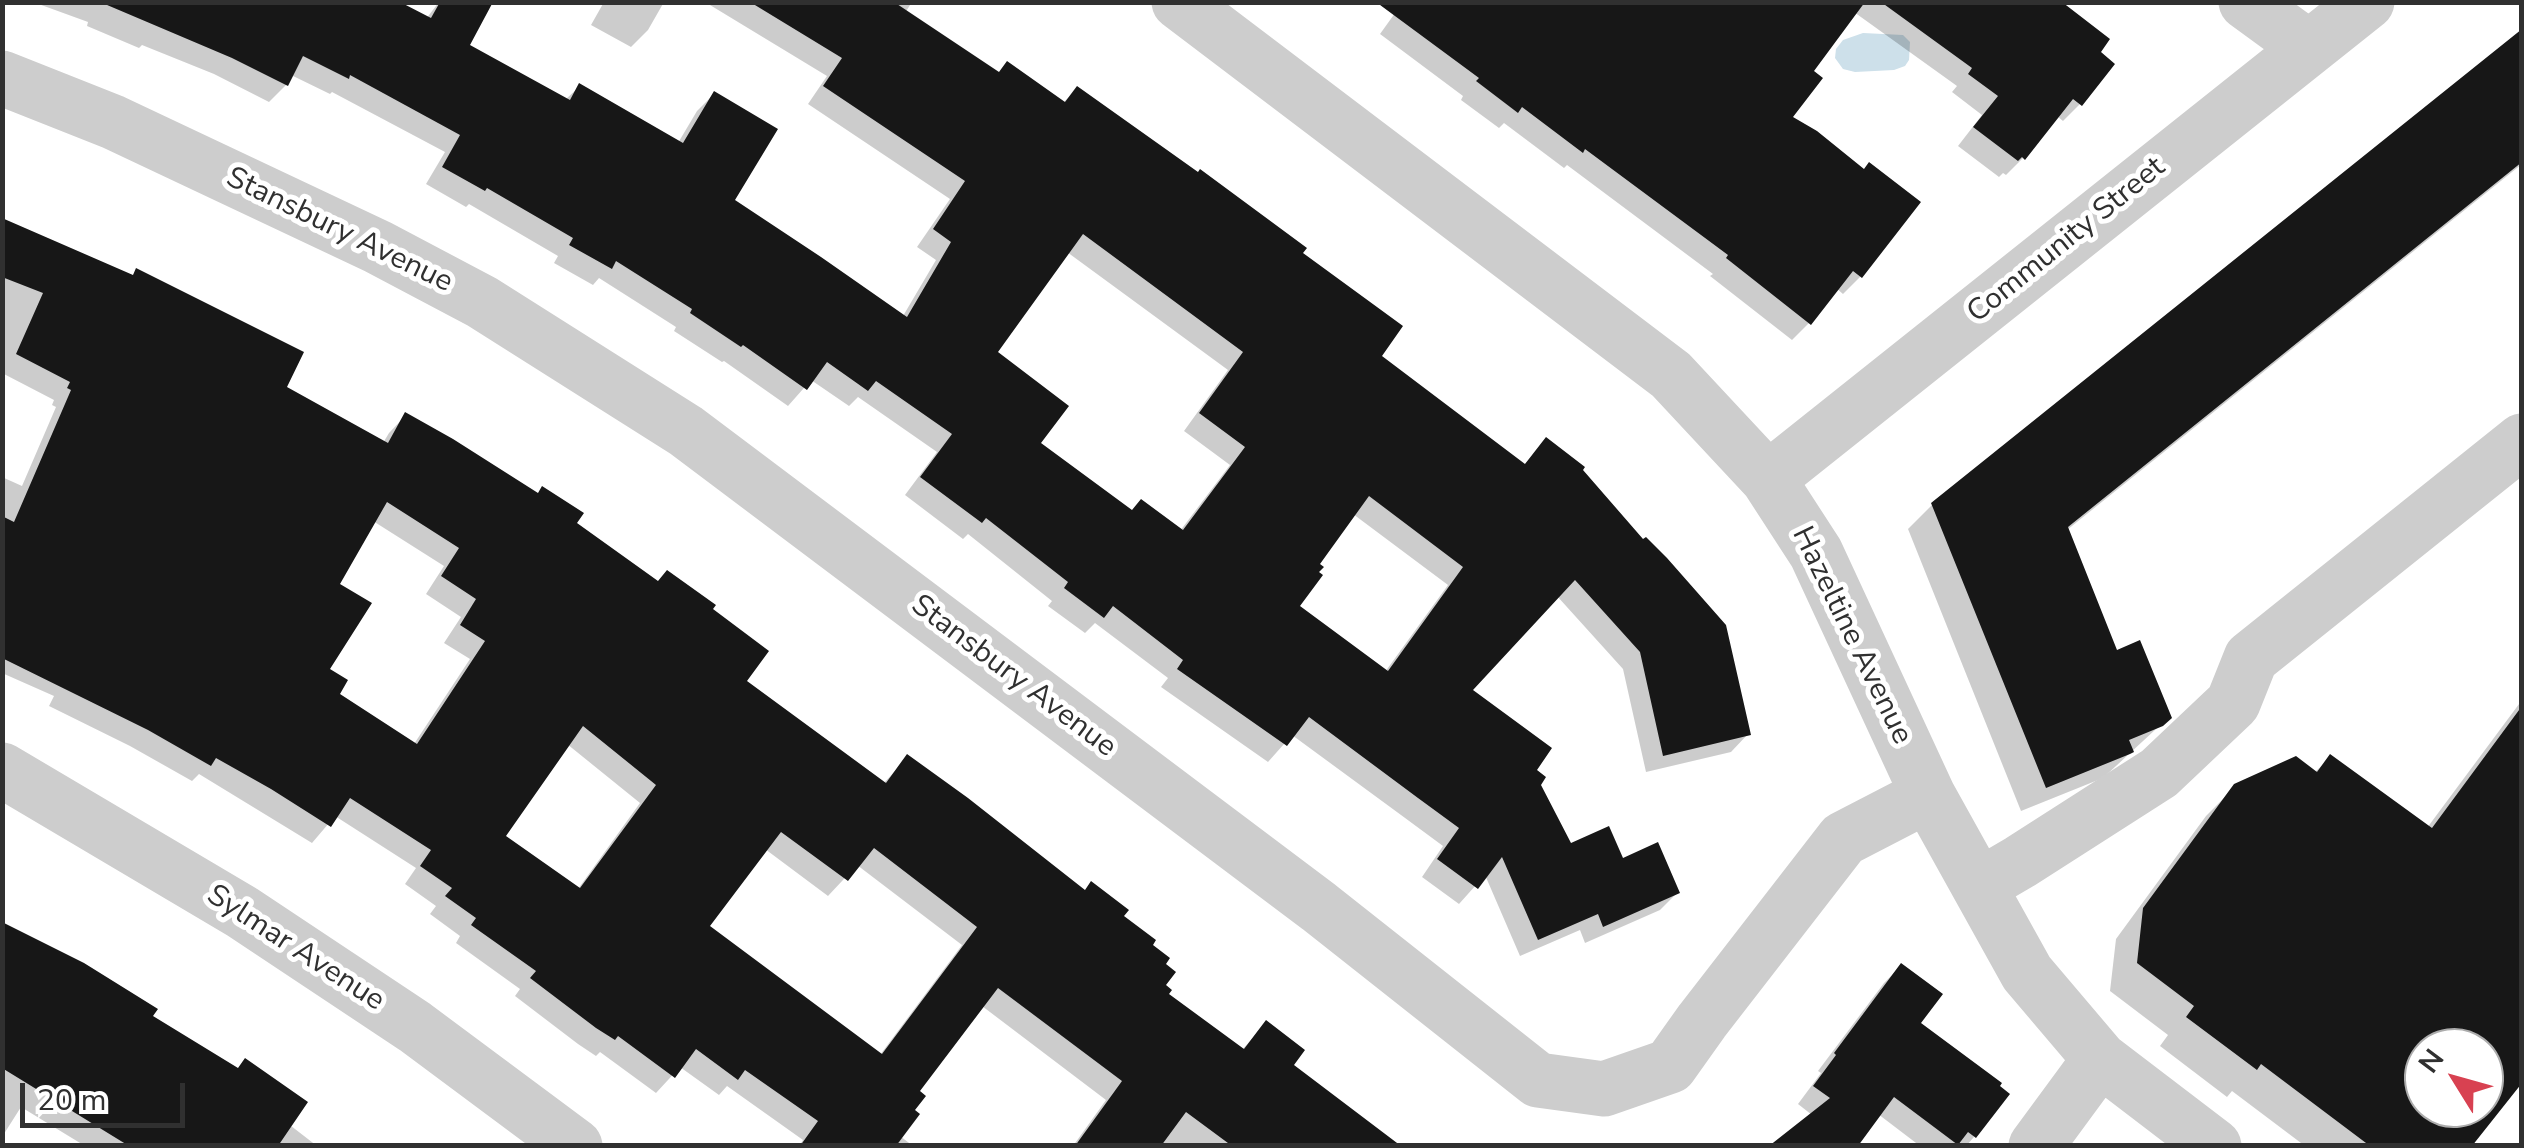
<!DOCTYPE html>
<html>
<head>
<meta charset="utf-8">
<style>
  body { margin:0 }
  #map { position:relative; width:2524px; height:1148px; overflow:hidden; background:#fff; font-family:"Nunito Sans",sans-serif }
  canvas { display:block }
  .frame { position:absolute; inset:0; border:5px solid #303030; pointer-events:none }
  .north { position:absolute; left:2404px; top:1028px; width:100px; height:100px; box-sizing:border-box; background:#fff; border:2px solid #acacac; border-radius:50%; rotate:307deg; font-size:28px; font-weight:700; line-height:40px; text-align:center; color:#303030 }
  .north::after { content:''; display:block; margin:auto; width:35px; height:45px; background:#d84151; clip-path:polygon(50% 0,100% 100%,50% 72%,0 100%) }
  .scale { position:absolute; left:20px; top:1083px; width:165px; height:45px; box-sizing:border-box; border:5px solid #303030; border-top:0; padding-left:12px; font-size:30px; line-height:35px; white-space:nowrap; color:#303030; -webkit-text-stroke:8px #fff; paint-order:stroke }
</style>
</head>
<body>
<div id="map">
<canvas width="2524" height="1148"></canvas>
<div class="frame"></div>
<div class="north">N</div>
<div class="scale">20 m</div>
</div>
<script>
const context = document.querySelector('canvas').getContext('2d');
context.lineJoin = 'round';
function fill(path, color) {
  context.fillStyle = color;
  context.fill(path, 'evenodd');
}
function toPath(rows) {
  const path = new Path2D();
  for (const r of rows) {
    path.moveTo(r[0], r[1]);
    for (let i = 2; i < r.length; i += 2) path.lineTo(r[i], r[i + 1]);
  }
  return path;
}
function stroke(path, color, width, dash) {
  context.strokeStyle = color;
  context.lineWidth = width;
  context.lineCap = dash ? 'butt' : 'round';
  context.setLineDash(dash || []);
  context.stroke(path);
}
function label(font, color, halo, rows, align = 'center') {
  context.font = font + ' "Nunito Sans",sans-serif';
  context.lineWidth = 10;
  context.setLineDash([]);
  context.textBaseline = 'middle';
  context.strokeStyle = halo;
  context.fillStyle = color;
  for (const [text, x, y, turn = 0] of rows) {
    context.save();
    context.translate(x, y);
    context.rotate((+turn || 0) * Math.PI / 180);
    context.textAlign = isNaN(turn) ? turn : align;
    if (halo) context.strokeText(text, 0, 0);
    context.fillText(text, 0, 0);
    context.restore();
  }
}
const water = toPath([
  [1863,33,1903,35,1910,42,1909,60,1905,66,1894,70,1855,72,1843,69,1835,58,1836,49,1843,40]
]);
const shadow = toPath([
  [33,2,395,2,426,19,439,2,465,2,467,46,565,100,580,86,678,143,697,111,714,94,731,201,903,316,936,260,917,247,950,199,808,104,827,76,705,2,912,2,905,13,997,74,1063,103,1077,89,1300,254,1378,356,1523,466,1547,440,1580,470,1748,734,1731,752,1646,772,1623,669,1557,596,1469,691,1533,771,1538,784,1570,847,1622,861,1677,893,1660,910,1585,943,1580,930,1520,956,1485,875,1459,904,1422,877,1443,846,1401,815,1292,735,1268,762,1161,687,1168,678,1095,623,1085,633,1048,606,1052,601,968,534,963,539,905,495,937,452,858,397,849,406,811,380,788,406,724,361,722,362,674,331,676,327,599,278,593,285,554,263,558,256,469,204,466,207,426,184,445,152,332,92,330,94,291,75,286,85,269,102,214,74,142,45,139,48,87,26,88,22],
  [1067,252,1228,370,1184,431,1230,465,1180,531,1131,512,1037,444,995,353],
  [1353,514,1448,585,1385,672,1296,607,1316,564],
  [604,2,664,2,648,30,631,47,591,25],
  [1403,2,1810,72,1790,117,1863,171,1918,203,1860,277,1843,294,1836,288,1809,323,1792,340,1710,276,1713,274,1567,165,1564,168,1504,123,1499,128,1461,100,1463,96,1380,34],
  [1840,2,2058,2,2097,53,2080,104,2063,121,2057,116,2023,158,2006,175,2003,173,1999,177,1958,146,1982,115,1952,92,1957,86],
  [2522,33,2522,164,2067,530,2115,653,2169,717,2103,778,2021,811,1908,529,1932,505],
  [2,221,131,277,137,271,284,388,383,443,389,433,406,415,574,523,657,583,710,610,743,682,883,784,907,758,1084,892,1121,917,1149,946,1163,964,1162,986,1165,994,1242,1050,1266,1023,1291,1066,1396,1146,1073,1146,1106,1100,982,1006,917,1092,900,1136,913,1146,799,1146,803,1140,727,1086,719,1095,680,1067,656,1093,600,1052,596,1056,578,1044,515,996,520,989,456,943,460,936,430,914,436,906,405,884,416,868,335,816,312,843,199,774,192,781,130,746,49,706,54,696,2,673,2,477,22,486,56,407,52,405,54,400,2,373],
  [373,521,444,566,426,594,461,617,444,643,470,659,414,744,337,695,327,670,336,585],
  [567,744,640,803,578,889,502,836],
  [765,849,828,896,857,865,962,945,880,1055,707,926],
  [2522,700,2522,1079,2468,1146,2305,1146,2232,1091,2227,1097,2160,1046,2168,1035,2110,991,2116,939,2206,816,2235,787,2314,773,2331,757,2427,828],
  [2424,1048,2484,1048,2484,1108,2424,1108],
  [2,924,150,1017,317,1146,85,1146,21,1107,2,1137],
  [1901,966,1918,1023,1974,1137,1966,1146,1920,1146,1878,1114,1812,1115,1798,1104,1821,1073,1818,1071,1884,983]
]);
const building = toPath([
  [100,2,400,2,431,18,440,2,493,2,470,45,570,100,579,83,683,143,714,91,778,129,735,200,821,257,907,317,951,242,933,229,965,181,823,86,842,58,750,2,894,2,999,72,1007,61,1065,102,1077,86,1198,172,1200,169,1307,248,1303,253,1403,326,1382,356,1525,464,1546,437,1585,467,1583,470,1643,539,1646,537,1667,558,1726,625,1751,735,1663,756,1640,652,1575,580,1473,690,1552,748,1537,770,1546,777,1541,785,1571,843,1609,826,1623,858,1658,842,1680,893,1603,927,1598,914,1538,940,1502,857,1478,889,1437,859,1459,828,1418,798,1309,717,1287,746,1177,669,1183,660,1113,606,1104,618,1064,588,1068,582,986,518,982,523,920,477,952,434,876,381,868,391,827,362,807,390,743,345,741,347,690,313,692,309,616,261,612,269,569,245,573,238,487,188,485,191,442,167,460,135,350,75,349,79,303,56,288,86,232,58],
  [1083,234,1243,352,1199,413,1245,447,1183,530,1141,499,1132,510,1041,443,1069,406,998,352],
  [1369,496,1463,567,1388,671,1300,606,1323,575,1319,572,1324,567,1320,564],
  [1376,2,1865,2,1814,71,1823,78,1793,117,1817,131,1864,169,1869,162,1921,202,1862,278,1853,271,1811,325,1726,258,1728,255,1585,149,1583,153,1522,107,1518,113,1476,81,1479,78],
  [1881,2,2062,2,2110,39,2101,52,2115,64,2082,106,2073,99,2025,160,2022,157,2018,161,1973,127,1998,96,1968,74,1972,68],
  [2522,29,2522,162,2068,527,2117,650,2140,640,2172,718,2163,726,2129,740,2134,752,2130,754,2046,788,1931,503],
  [2,218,133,275,136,268,304,352,287,387,388,443,405,412,453,439,538,493,542,486,584,513,577,523,658,581,667,570,716,605,713,609,769,651,747,681,886,783,907,754,968,798,1085,890,1091,881,1129,910,1124,916,1156,940,1153,945,1170,958,1166,964,1176,972,1166,985,1172,990,1169,994,1244,1049,1266,1020,1305,1050,1294,1065,1401,1146,1232,1146,1186,1112,1161,1146,1075,1146,1122,1081,998,988,920,1091,926,1096,915,1110,920,1114,896,1146,800,1146,818,1121,745,1070,738,1080,696,1049,675,1078,618,1036,615,1040,596,1028,530,978,536,971,471,925,476,918,445,896,452,888,420,866,431,850,350,798,331,827,271,789,216,758,211,766,148,730,2,658,2,516,14,522,71,390,67,388,70,382,16,354,43,293,2,277],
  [387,502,459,548,441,576,476,599,460,625,485,641,417,744,340,694,348,680,330,669,372,603,340,584],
  [583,726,656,785,580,888,506,836],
  [781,832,848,881,874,848,977,927,882,1054,710,926],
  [2522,706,2522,1083,2472,1146,2370,1146,2261,1064,2257,1070,2186,1017,2194,1006,2137,963,2143,908,2234,784,2296,756,2317,772,2330,754,2432,828],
  [2424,1048,2484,1048,2484,1108,2424,1108],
  [2,922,84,963,158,1009,153,1016,238,1068,245,1058,308,1102,278,1146,129,1146,2,1068],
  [1901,963,1943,994,1921,1023,2002,1083,2000,1086,2010,1094,1976,1138,1968,1132,1958,1145,1894,1097,1858,1146,1769,1146,1830,1098,1813,1086,1836,1055,1834,1053]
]);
const minor = toPath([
  [1179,2,1671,375,1768,479,1816,553,1928,795,2027,973,2100,1059,2214,1146],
  [2246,2,2309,48],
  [2,78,113,122,378,247,482,302,686,431,1319,907,1538,1080,1604,1089,1670,1066,1702,1021,1843,839,1928,795],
  [1768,479,2367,2],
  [2,770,242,912,415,1027,575,1146],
  [1979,886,2020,862,2159,773,2233,703,2251,658,2522,441],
  [2036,1146,2100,1059]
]);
const streetNames = [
  ["Stansbury Avenue",339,231,26],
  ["Community Street",2067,241,-39],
  ["Hazeltine Avenue",1851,636,64],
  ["Stansbury Avenue",1013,677,37],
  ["Sylmar Avenue",295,949,33]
];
fill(water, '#cde0ea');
fill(shadow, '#0003');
fill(building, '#171717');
stroke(minor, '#cdcdcd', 55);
label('30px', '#303030', '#fff', streetNames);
</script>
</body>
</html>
